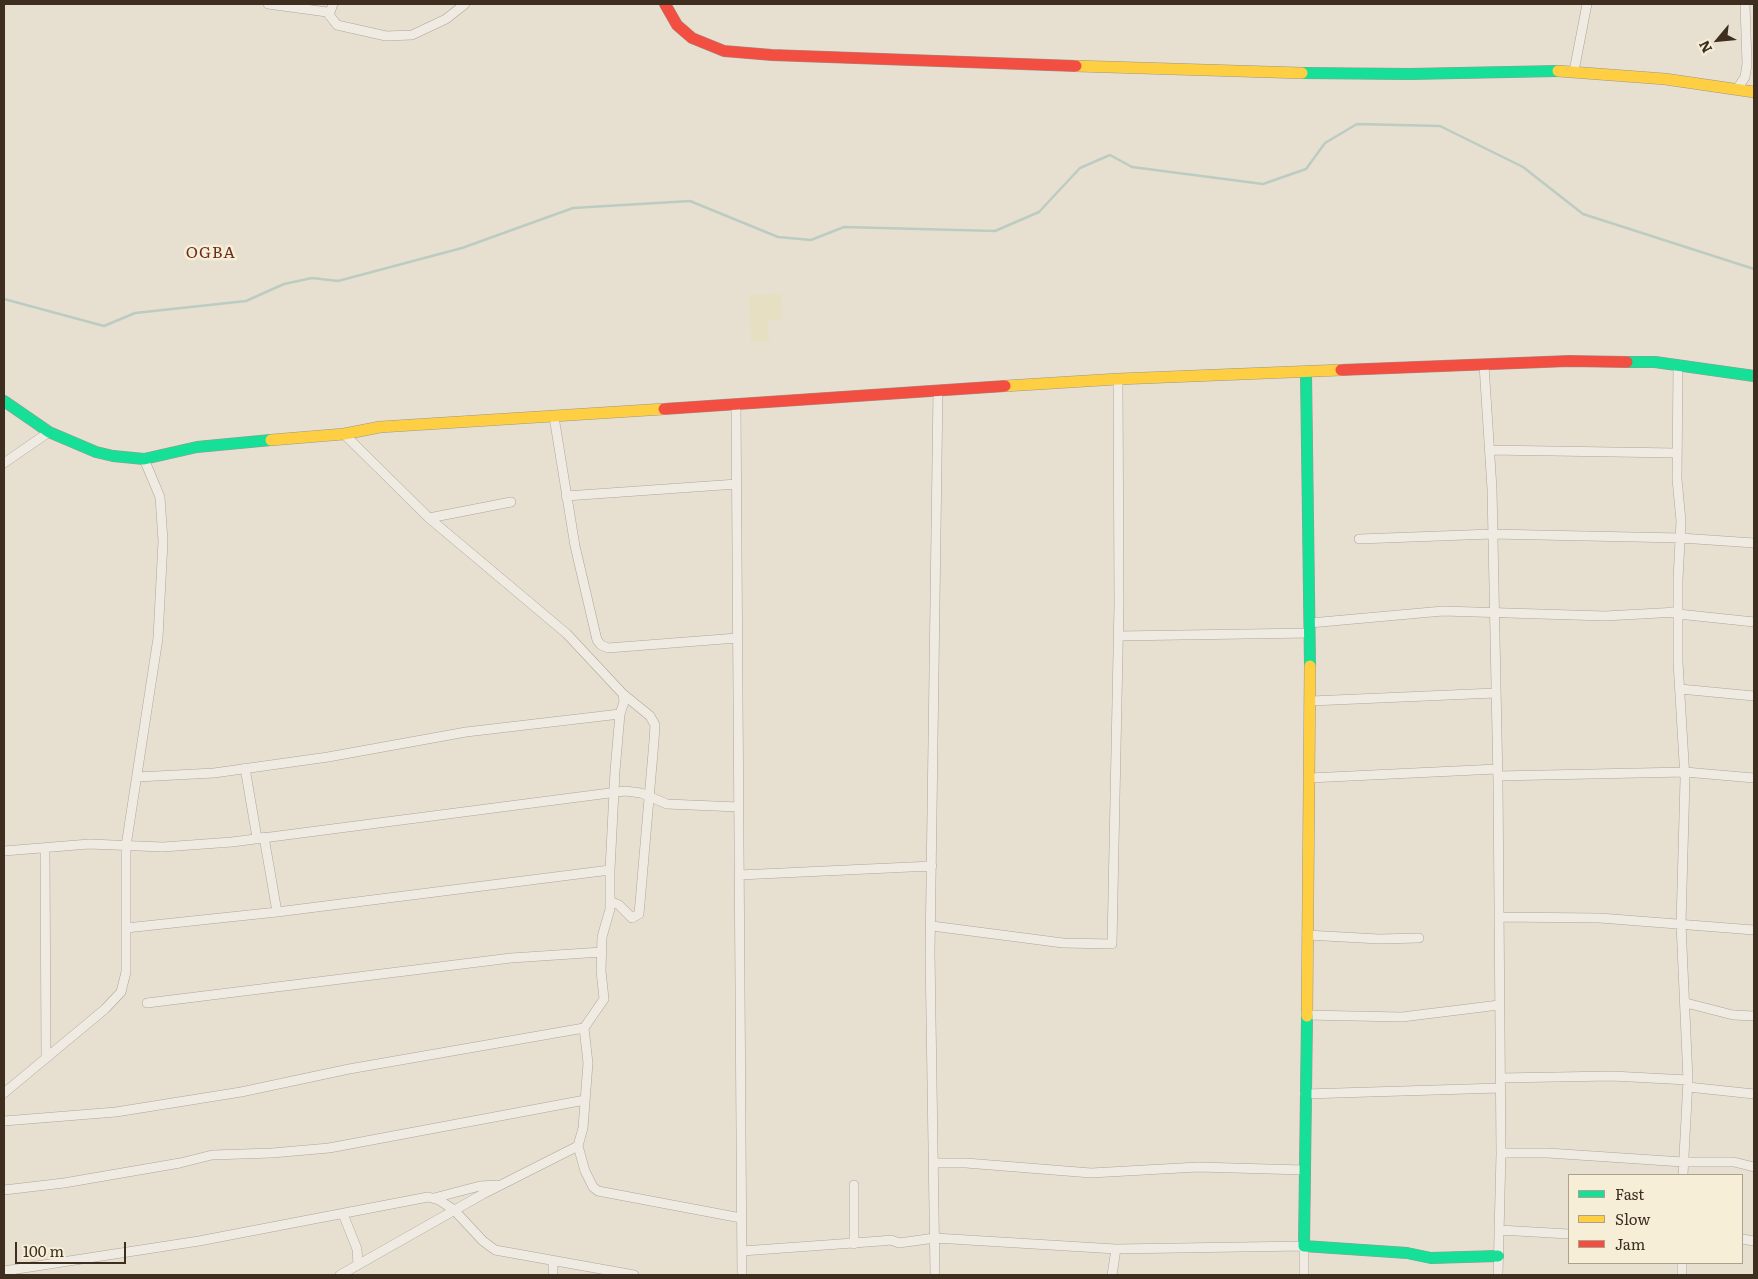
<!DOCTYPE html>
<html>
<head>
<meta charset="utf-8">
<style>
  body { margin:0 }
  #map { position:relative; width:1758px; height:1279px; overflow:hidden; background:#e7e0d1; font-family:Literata,serif }
  canvas { display:block }
  .frame { position:absolute; inset:0; border:5px solid #3d2e20; pointer-events:none }
  .legend { position:absolute; left:1568px; top:1174px; width:175px; height:90px; box-sizing:border-box; background:#f7eed8; border:1px solid #ada18e; margin:0; padding:6px 9px; list-style:none; font-size:15px; color:#3d2e20 }
  .legend li { display:flex; align-items:center; gap:10px; height:25px }
  .legend b { width:25px; border:1px solid #ada18e }
  .north { position:absolute; left:1693px; top:15px; width:50px; height:50px; -webkit-text-stroke:4px #f7eed8; paint-order:stroke; rotate:242deg; font-size:14px; font-weight:700; line-height:20px; text-align:center; color:#3d2e20 }
  .north::after { content:''; display:block; margin:auto; width:18px; height:22px; background:#3d2e20; clip-path:polygon(50% 0,100% 100%,50% 72%,0 100%) }
  .scale { position:absolute; left:15px; top:1242px; width:111px; height:22px; box-sizing:border-box; border:2px solid #3d2e20; border-top:0; padding-left:6px; font-size:15px; line-height:18px; white-space:nowrap; color:#3d2e20; -webkit-text-stroke:4px #f7eed8; paint-order:stroke }
</style>
</head>
<body>
<div id="map">
<canvas width="1758" height="1279"></canvas>
<div class="frame"></div>
<ul class="legend">
<li><b style="height:6px;background:#16e098"></b>Fast</li>
<li><b style="height:6px;background:#ffcf43"></b>Slow</li>
<li><b style="height:6px;background:#f24e42"></b>Jam</li>
</ul>
<div class="north">N</div>
<div class="scale">100 m</div>
</div>
<script>
const context = document.querySelector('canvas').getContext('2d');
context.lineJoin = 'round';
function fill(path, color) {
  context.fillStyle = color;
  context.fill(path, 'evenodd');
}
function toPath(rows) {
  const path = new Path2D();
  for (const r of rows) {
    path.moveTo(r[0], r[1]);
    for (let i = 2; i < r.length; i += 2) path.lineTo(r[i], r[i + 1]);
  }
  return path;
}
function stroke(path, color, width, dash) {
  context.strokeStyle = color;
  context.lineWidth = width;
  context.lineCap = dash ? 'butt' : 'round';
  context.setLineDash(dash || []);
  context.stroke(path);
}
function label(font, color, halo, rows, align = 'center') {
  context.font = font + ' Literata,serif';
  context.lineWidth = 5;
  context.setLineDash([]);
  context.textBaseline = 'middle';
  context.strokeStyle = halo;
  context.fillStyle = color;
  for (const [text, x, y, turn = 0] of rows) {
    context.save();
    context.translate(x, y);
    context.rotate((+turn || 0) * Math.PI / 180);
    context.textAlign = isNaN(turn) ? turn : align;
    if (halo) context.strokeText(text, 0, 0);
    context.fillText(text, 0, 0);
    context.restore();
  }
}
const farmland = toPath([
  [781,294,782,320,768,321,769,342,751,342,749,295]
]);
const stream = toPath([
  [4,299,104,326,135,313,246,301,284,284,312,278,338,281,462,248,573,208,690,201,778,237,811,240,844,227,995,231,1039,212,1080,168,1110,155,1132,167,1263,184,1306,169,1325,143,1357,124,1440,126,1523,167,1583,214,1754,269]
]);
const street = toPath([
  [268,4,327,12,337,25,386,36,412,35,446,19,465,4],
  [329,15,333,4],
  [1574,71,1587,4],
  [1737,89,1745,77,1747,64,1745,4],
  [1484,365,1492,489,1498,783,1501,1153,1498,1275],
  [1678,365,1677,479,1681,521,1678,580,1678,662,1685,779,1681,924,1688,1080,1683,1175],
  [736,405,742,1275],
  [554,417,575,546,597,640,601,645,608,648,737,638],
  [344,434,429,518,567,634,623,694,624,702,620,714,615,771,610,870,610,909,602,937,601,971,604,999,584,1028,588,1063,583,1128,578,1146,585,1171,593,1187,598,1191,741,1218],
  [1489,450,1676,453],
  [4,463,49,432],
  [566,496,737,484],
  [429,518,511,502],
  [1359,539,1492,534,1681,538,1754,543],
  [1678,614,1754,622],
  [1310,623,1443,611,1605,616,1678,612],
  [1118,636,1310,633],
  [1680,689,1754,696],
  [1311,701,1495,693],
  [245,768,257,838],
  [1498,776,1685,772,1754,778],
  [137,777,214,773,328,757,466,732,620,714],
  [1309,778,1497,769],
  [264,837,277,912],
  [45,848,46,1058],
  [4,851,89,844,163,847,232,842,625,791,641,793,667,804,738,807],
  [739,875,932,866],
  [610,901,619,905,632,918,639,914,654,741,655,725,650,716,623,694],
  [1499,917,1600,918,1754,930],
  [932,926,1063,943,1112,944,1119,604,1118,379],
  [126,928,277,912,610,870],
  [1307,935,1379,939,1419,938],
  [147,1003,511,958,602,952],
  [1686,1003,1733,1015,1754,1016],
  [1306,1015,1402,1017,1499,1005],
  [1500,1078,1612,1076,1688,1080],
  [1688,1087,1754,1094],
  [4,1093,105,1009,121,992,126,972,126,846,158,638,163,541,160,497,144,459],
  [1305,1094,1500,1088],
  [4,1121,116,1112,241,1092,349,1069,584,1028],
  [1501,1153,1548,1153,1683,1162,1734,1162,1754,1167],
  [933,1163,966,1163,1091,1173,1198,1167,1304,1170],
  [854,1185,854,1244],
  [4,1190,64,1183,180,1163,212,1155,272,1153,329,1148,585,1100],
  [434,1198,480,1186,497,1185],
  [343,1214,357,1249,358,1264],
  [1499,1230,1569,1234],
  [1742,1239,1754,1241],
  [742,1251,881,1241,891,1240,899,1243,935,1238,1116,1249,1304,1246,1304,1275],
  [553,1261,553,1275],
  [4,1271,199,1241,428,1197,439,1200,454,1210,483,1241,495,1250,634,1275],
  [340,1275,483,1194,578,1146],
  [935,1275,930,953,938,390],
  [1112,1275,1116,1249],
  [1682,1275,1682,1263]
]);
const fast = toPath([
  [1302,73,1410,74,1558,71],
  [1627,362,1655,362,1754,376],
  [1306,373,1310,666],
  [4,401,49,432,96,452,113,456,144,459,197,447,271,440],
  [1307,1016,1304,1246,1407,1253,1431,1258,1498,1256]
]);
const slow = toPath([
  [1076,66,1302,73],
  [1558,71,1665,79,1754,92],
  [1005,386,1118,379,1341,370],
  [271,440,344,434,380,427,664,409],
  [1307,1016,1310,666]
]);
const jam = toPath([
  [665,4,677,25,692,38,724,51,772,55,1076,66],
  [1341,370,1569,361,1627,362],
  [664,409,1005,386]
]);
const quarterNames = [
  ["OGBA",211,253]
];
fill(farmland, '#e6dfc2');
stroke(stream, '#bcccc2', 2.5);
stroke(street, '#ada599', 10);
stroke(fast, '#9c958a', 12);
stroke(slow, '#9c958a', 12);
stroke(jam, '#9c958a', 12);
stroke(street, '#efebe3', 9);
stroke(fast, '#16e098', 11);
stroke(slow, '#ffcf43', 11);
stroke(jam, '#f24e42', 11);
context.letterSpacing = '1px';
label('16px', '#6b2e1e', '#f7eed8', quarterNames);
context.letterSpacing = '0px';
</script>
</body>
</html>
